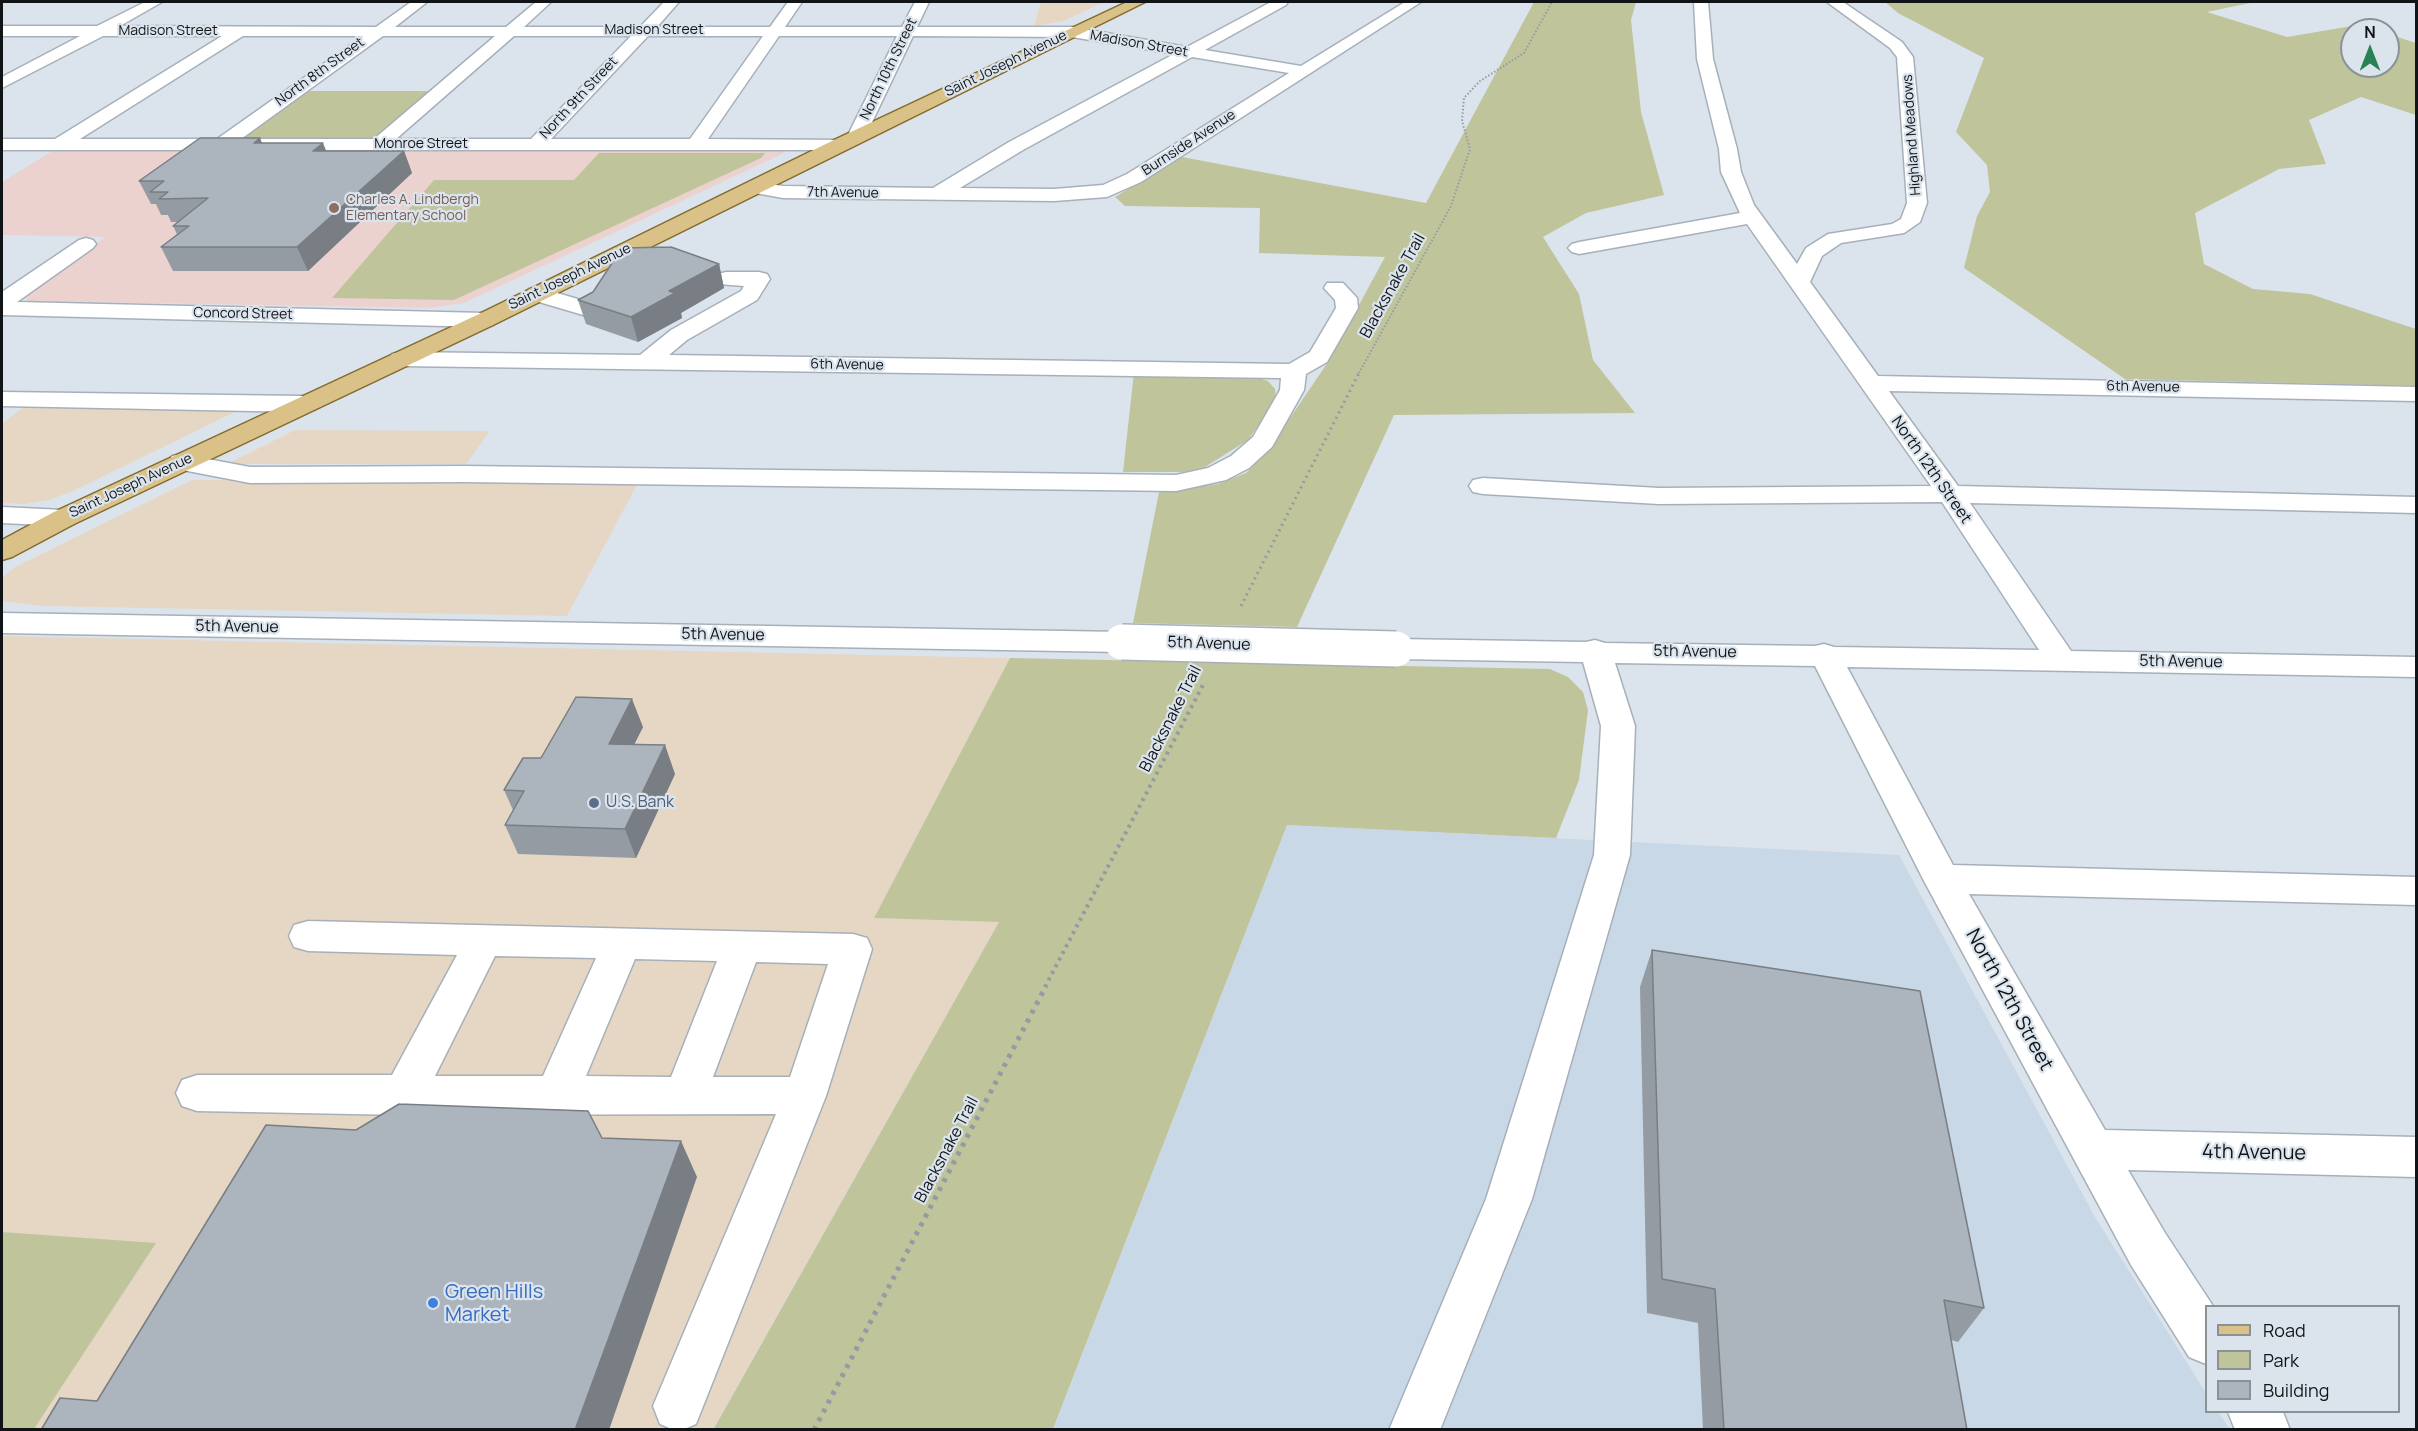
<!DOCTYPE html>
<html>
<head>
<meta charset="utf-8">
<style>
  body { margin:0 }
  #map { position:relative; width:2418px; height:1431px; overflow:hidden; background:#dbe4ed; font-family:Manrope,sans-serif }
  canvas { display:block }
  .frame { position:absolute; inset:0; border:3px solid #111417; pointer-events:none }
  .legend { position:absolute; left:2205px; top:1305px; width:195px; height:108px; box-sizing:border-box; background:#dbe4ed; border:2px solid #8a9197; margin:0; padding:8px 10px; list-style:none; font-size:18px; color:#111417 }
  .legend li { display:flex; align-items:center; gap:12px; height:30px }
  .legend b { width:30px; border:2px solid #8a9197 }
  .north { position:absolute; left:2340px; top:18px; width:60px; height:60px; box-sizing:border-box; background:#dbe4ed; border:2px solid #8a9197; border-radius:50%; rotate:0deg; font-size:16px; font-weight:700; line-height:24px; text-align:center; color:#111417 }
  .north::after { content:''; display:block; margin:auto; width:21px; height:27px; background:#298256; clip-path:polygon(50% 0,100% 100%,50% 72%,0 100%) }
</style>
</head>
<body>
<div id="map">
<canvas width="2418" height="1431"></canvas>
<div class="frame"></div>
<ul class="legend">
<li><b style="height:8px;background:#d9c188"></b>Road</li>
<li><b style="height:16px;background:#bfc49b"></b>Park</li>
<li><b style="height:16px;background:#acb4bd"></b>Building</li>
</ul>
<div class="north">N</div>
</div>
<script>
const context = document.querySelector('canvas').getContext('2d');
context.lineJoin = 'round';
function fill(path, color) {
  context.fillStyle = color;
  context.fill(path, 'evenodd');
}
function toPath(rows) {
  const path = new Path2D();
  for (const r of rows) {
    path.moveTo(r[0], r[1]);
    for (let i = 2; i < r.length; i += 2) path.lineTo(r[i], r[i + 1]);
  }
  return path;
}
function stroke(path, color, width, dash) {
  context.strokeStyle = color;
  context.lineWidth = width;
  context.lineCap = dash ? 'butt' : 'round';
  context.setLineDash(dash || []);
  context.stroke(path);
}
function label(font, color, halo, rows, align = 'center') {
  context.font = font + ' Manrope,sans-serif';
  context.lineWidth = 4.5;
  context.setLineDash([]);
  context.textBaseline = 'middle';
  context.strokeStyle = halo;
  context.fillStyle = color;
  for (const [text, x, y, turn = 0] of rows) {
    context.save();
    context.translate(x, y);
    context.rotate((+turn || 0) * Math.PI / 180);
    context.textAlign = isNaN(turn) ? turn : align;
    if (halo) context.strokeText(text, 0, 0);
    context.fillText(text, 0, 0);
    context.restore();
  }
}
const commercial = toPath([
  [1041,2,1104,2,1064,21,1034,26],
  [26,405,243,408,73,491,49,500,25,504,2,503,2,424],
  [295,430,490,431,466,464,227,464],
  [192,480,639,481,567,616,42,606,2,601,2,578,15,567],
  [2,636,1010,658,874,918,999,922,713,1429,34,1429,155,1244,2,1232]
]);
const built = toPath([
  [1287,825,1899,855,2095,1217,2206,1393,2206,1412,2218,1412,2230,1429,1053,1430]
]);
const education = toPath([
  [54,150,785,150,782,154,464,303,429,308,29,301,23,297,27,291,106,237,2,235,2,182]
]);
const green = toPath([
  [1534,2,1636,2,1631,20,1641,112,1664,195,1586,213,1543,237,1579,294,1593,360,1635,413,1394,415,1297,627,1133,623,1159,492,1218,484,1246,473,1267,452,1328,362,1385,257,1259,253,1260,208,1125,206,1115,197,1182,157,1426,203],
  [1885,2,2255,2,2207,12,2287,37,2358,25,2374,30,2352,30,2352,66,2388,66,2388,34,2416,43,2416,115,2361,97,2309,120,2326,164,2279,169,2195,213,2204,264,2253,289,2310,294,2416,329,2416,386,2125,379,1964,268,1977,216,1990,192,1987,165,1956,132,1984,58,1898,13],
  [304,91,434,91,381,138,245,138,245,135],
  [599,153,765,153,761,158,454,300,332,298,434,180,574,180],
  [1134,372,1248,375,1268,381,1275,389,1276,400,1248,440,1205,467,1184,472,1123,472],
  [1010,658,1550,669,1568,677,1583,692,1588,710,1579,780,1556,838,1287,825,1053,1429,713,1430,999,922,874,918],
  [2,1232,156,1243,34,1429,2,1429]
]);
const pathFar3 = toPath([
  [1359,373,1451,206,1470,149,1462,121,1464,98,1480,81,1524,53,1552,2]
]);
const pathFar2 = toPath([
  [1241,606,1360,371]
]);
const pathFar1 = toPath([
  [1045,987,1204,683]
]);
const path = toPath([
  [814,1430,1046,986]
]);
const minor = toPath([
  [145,2,162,2,120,26,376,27,411,2,427,2,395,27,506,27,536,2,551,2,524,27,640,27,664,2,679,2,657,27,770,27,788,2,802,2,785,27,902,27,915,2,929,2,917,27,1072,27,1187,47,1271,2,1288,2,1286,5,1205,50,1301,66,1405,2,1421,2,1141,182,1107,197,1054,201,783,198,744,191,741,187,751,181,783,186,933,188,1009,142,1174,54,1072,37,913,36,865,137,856,142,847,137,897,36,779,36,708,139,846,140,849,144,846,148,840,150,2,150,2,139,55,139,222,36,103,36,2,88,2,77,80,36,2,36,2,26,97,26,145,2],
  [243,36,363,36,217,139,80,139,243,36],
  [383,36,495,36,374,139,241,139,383,36],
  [514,36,631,36,531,139,396,139,514,36],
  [648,36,763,36,690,139,551,139,648,36],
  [1192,57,1289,73,1127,174,1103,185,1054,189,960,188,1023,150,1192,57],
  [1694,2,1708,2,1713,59,1737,149,1741,172,1754,205,1797,264,1806,248,1828,234,1892,224,1901,219,1907,203,1897,57,1890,48,1827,2,1843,2,1902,42,1913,57,1927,203,1920,222,1904,233,1841,243,1822,256,1810,282,1878,376,2416,387,2416,401,1889,391,1958,486,2416,497,2416,513,1970,503,2071,651,2416,657,2416,677,1847,667,1953,865,2416,877,2416,905,1969,894,2105,1130,2416,1137,2416,1177,2128,1170,2165,1233,2213,1306,2206,1306,2206,1364,2189,1357,2131,1265,2076,1163,1923,879,1815,666,1615,663,1635,726,1630,855,1532,1199,1440,1430,1389,1430,1486,1199,1594,855,1601,726,1583,662,1396,659,1385,656,1380,649,1385,642,1396,639,1586,642,1595,640,1605,643,1815,646,1824,644,1834,647,2039,650,1942,502,1659,504,1483,494,1473,492,1469,486,1473,480,1483,478,1659,488,1931,486,1747,224,1579,254,1572,252,1568,248,1572,244,1579,242,1740,213,1721,172,1719,149,1697,59,1694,2],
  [86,238,93,240,96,244,93,248,17,302,485,313,493,315,496,320,493,325,485,327,2,315,2,292,79,240,86,238],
  [726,272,759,272,767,274,770,279,757,300,687,340,669,355,1289,364,1310,352,1336,308,1335,300,1324,288,1327,283,1343,283,1357,298,1358,308,1327,362,1306,374,1304,390,1272,447,1249,468,1226,480,1176,491,464,482,250,483,172,468,168,462,172,456,181,454,250,467,464,466,1176,475,1208,468,1231,456,1253,437,1280,390,1281,378,400,366,392,364,388,359,392,354,400,352,640,355,671,330,741,291,744,286,718,284,715,279,718,274,726,272],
  [537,287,598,305,601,310,598,315,590,317,529,299,526,294,529,289,537,287],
  [2,392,302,396,311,399,315,404,311,409,302,412,2,406,2,392],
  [2,507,64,510,74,512,78,518,74,524,64,526,2,523,2,507],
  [2,613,1122,632,1133,635,1138,642,1133,649,1122,652,2,633,2,613],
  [308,921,853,934,867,938,872,949,826,1096,696,1424,682,1430,674,1430,660,1424,653,1406,776,1114,403,1115,197,1111,182,1106,176,1093,182,1080,197,1075,392,1075,457,955,308,951,294,947,289,936,294,925,308,921],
  [495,956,596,958,543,1076,435,1076,495,956],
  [635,959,717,961,671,1077,586,1076,635,959],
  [756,962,828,964,790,1077,713,1077,756,962],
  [2228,1412,2283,1412,2290,1430,2235,1430,2228,1412]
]);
const major = toPath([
  [1127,2,1145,2,493,325,74,524,12,557,2,560,2,540,54,512,477,315,834,140,1127,2]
]);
const minorBridge = toPath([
  [1122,642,1396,649]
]);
const wall = toPath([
  [262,143,326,151,404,151,412,173,308,271,173,271,161,247,177,234,173,226,178,222,171,222,168,215,161,215,156,204,151,204,139,181],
  [719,264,724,288,681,313,682,318,638,342,586,324,578,300],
  [643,727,634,744,675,774,636,858,518,854,505,825,513,810,504,790,541,758],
  [1652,950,1984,1308,1958,1342,1951,1340,1967,1430,1703,1430,1698,1323,1647,1313,1640,987]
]);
const shadedWall = toPath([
  [260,138,269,160,254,143],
  [323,143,332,165,313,151],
  [404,151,412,173,308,271,297,247],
  [719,264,724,288,681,313,682,318,638,342,631,317,669,291],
  [632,699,643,727,620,773,609,744],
  [665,745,675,774,636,858,625,829],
  [681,1141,697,1177,609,1430,575,1430]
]);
const building = toPath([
  [200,138,260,138,254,143,323,143,313,151,404,151,297,247,161,247,189,226,173,226,208,198,159,199,168,192,150,192,164,181,139,181,200,138],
  [671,247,719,264,669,291,675,293,631,317,578,300,593,292,622,248,671,247],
  [576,697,632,699,609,744,665,745,625,829,505,825,524,791,504,790,523,758,541,758,576,697],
  [1652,950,1920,991,1984,1308,1944,1300,1967,1430,1724,1430,1715,1289,1662,1279,1652,950],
  [399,1104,588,1111,602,1138,681,1141,575,1430,41,1430,60,1398,97,1401,266,1125,356,1130,399,1104]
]);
const markers = [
  [334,208,6,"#8d6e63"],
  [594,803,6,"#5c6f8a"],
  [433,1303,6,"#3f7fe0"]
];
const farStreetnames = [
  ["Madison Street",654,30],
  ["Madison Street",168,31],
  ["Madison Street",1139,44,10],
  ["Saint Joseph Avenue",1006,64,-26],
  ["North 10th Street",889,69,-64],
  ["North 8th Street",320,72,-36],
  ["North 9th Street",579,98,-47],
  ["Highland Meadows",1912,135,-94],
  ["Burnside Avenue",1189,143,-33],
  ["Monroe Street",421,144],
  ["7th Avenue",843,193,1],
  ["Saint Joseph Avenue",570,277,-26],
  ["Concord Street",243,314,1],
  ["6th Avenue",847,365,1],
  ["6th Avenue",2143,387,1],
  ["Saint Joseph Avenue",131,486,-25]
];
const farEducationnames = [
  ["Charles A. Lindbergh",346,200],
  ["Elementary School",346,216]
];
const streetNames = [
  ["Blacksnake Trail",1393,286,-61],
  ["North 12th Street",1931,470,55],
  ["5th Avenue",237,627,1],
  ["5th Avenue",723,635,1],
  ["5th Avenue",1209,644,2],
  ["5th Avenue",1695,652,1],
  ["5th Avenue",2181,662,1],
  ["Blacksnake Trail",1171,719,-63],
  ["Blacksnake Trail",947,1150,-62]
];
const serviceNames = [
  ["U.S. Bank",606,803]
];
const nearStreetnames = [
  ["North 12th Street",2009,1000,61],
  ["4th Avenue",2254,1153,1]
];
const nearShopnames = [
  ["Green Hills",445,1292],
  ["Market",445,1315]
];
fill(commercial, '#e5d7c4');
fill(built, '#c9d8e7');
fill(education, '#ecd2cf');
fill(green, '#bfc49b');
stroke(minor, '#a7b0b9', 3);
stroke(major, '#836a2d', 3);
stroke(pathFar3, '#949ba2', 2, [1.5, 2]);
stroke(pathFar2, '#949ba2', 3, [2, 4]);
stroke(pathFar1, '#949ba2', 4, [3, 4.5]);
stroke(path, '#949ba2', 5, [4, 6]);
fill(minor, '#fff');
fill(major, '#d9c188');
stroke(minorBridge, '#a7b0b9', 38, []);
stroke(minorBridge, '#fff', 35);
fill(wall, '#949ba3');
fill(shadedWall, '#787e84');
fill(building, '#acb4bd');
stroke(building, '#787e84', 1.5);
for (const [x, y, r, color] of markers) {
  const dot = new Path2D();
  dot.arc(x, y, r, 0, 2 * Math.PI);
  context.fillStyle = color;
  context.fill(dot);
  stroke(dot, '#dbe4ed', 2);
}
label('14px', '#111417', '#dbe4ed', farStreetnames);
label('14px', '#785e54', '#dbe4ed', farEducationnames, 'left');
label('16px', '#111417', '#dbe4ed', streetNames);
label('16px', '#4e5e75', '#dbe4ed', serviceNames, 'left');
label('20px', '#111417', '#dbe4ed', nearStreetnames);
label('20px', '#366cbe', '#dbe4ed', nearShopnames, 'left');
</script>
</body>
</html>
